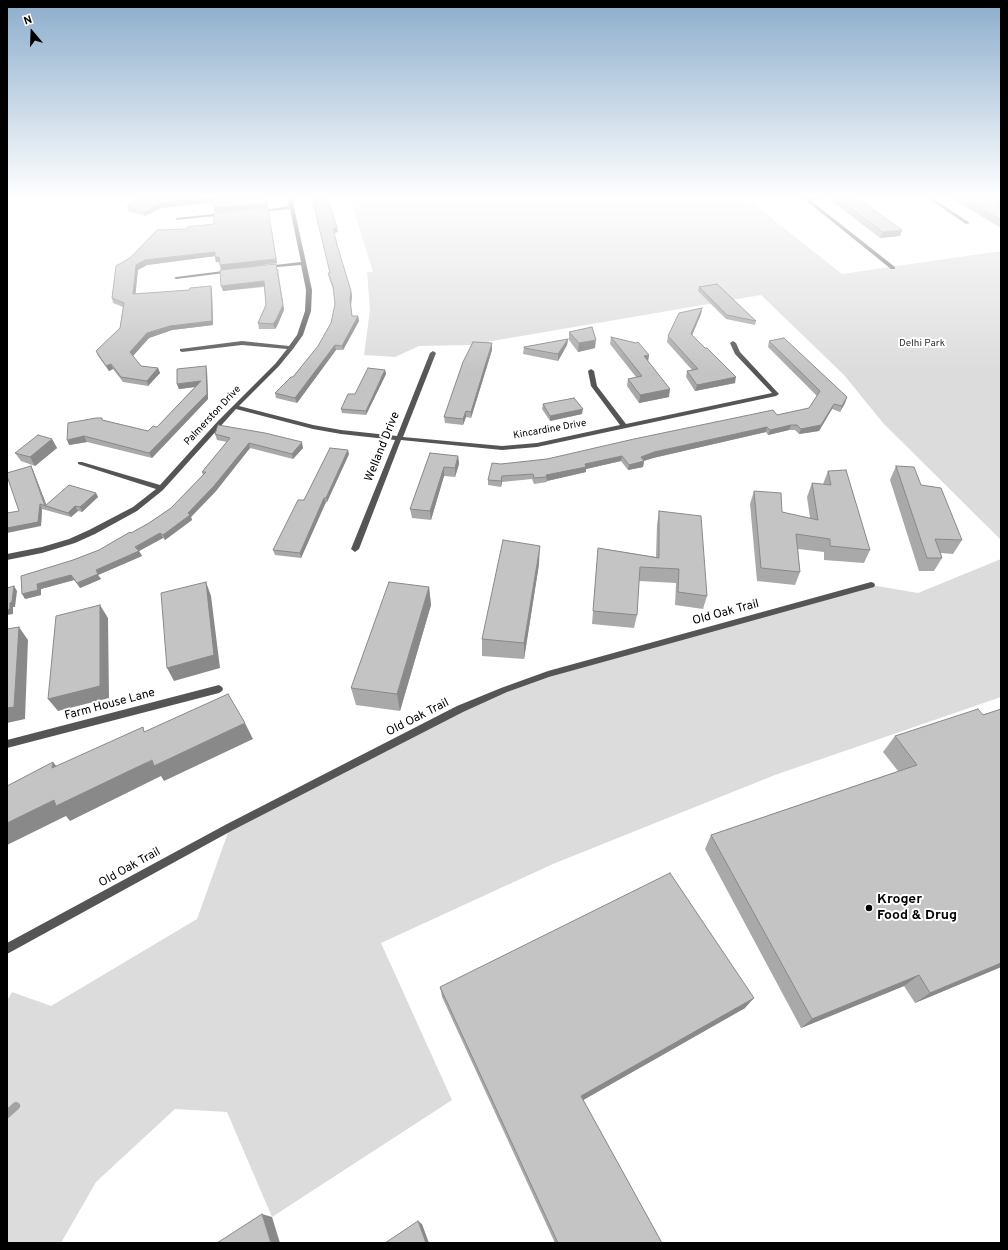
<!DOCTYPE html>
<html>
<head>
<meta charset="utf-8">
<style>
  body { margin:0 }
  #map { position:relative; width:1008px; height:1250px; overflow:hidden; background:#fff; font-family:Overpass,sans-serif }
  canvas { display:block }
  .frame { position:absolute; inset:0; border:8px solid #000; pointer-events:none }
  .north { position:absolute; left:12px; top:12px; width:40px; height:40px; -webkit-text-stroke:3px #fff; paint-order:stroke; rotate:341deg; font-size:11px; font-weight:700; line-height:16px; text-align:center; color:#000 }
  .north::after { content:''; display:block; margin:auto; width:14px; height:18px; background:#000; clip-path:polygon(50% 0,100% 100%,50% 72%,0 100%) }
</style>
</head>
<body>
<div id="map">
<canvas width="1008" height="1250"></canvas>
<div class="frame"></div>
<div class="north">N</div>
</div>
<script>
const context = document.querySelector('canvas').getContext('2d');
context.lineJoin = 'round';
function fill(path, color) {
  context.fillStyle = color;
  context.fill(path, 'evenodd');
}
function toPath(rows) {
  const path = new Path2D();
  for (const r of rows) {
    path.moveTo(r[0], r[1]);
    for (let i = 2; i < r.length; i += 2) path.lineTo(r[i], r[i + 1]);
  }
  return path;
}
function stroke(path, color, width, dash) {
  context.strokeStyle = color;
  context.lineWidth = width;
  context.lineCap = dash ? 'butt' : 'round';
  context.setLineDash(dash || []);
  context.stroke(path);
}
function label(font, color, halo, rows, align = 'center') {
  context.font = font + ' Overpass,sans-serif';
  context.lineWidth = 4;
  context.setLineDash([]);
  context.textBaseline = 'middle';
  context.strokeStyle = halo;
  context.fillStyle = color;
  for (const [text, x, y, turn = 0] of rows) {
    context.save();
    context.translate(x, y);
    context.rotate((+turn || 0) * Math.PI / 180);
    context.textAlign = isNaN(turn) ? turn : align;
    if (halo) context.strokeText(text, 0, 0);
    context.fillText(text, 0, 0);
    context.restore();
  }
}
const green = toPath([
  [350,198,746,198,842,274,1001,251,1001,540,883,423,844,375,761,295,469,345,419,346,395,357,364,355,370,310,367,272,373,272],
  [1001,559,1001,697,775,775,553,864,381,943,452,1100,272,1217,227,1112,175,1109,96,1182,61,1243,7,1243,7,1001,12,992,51,1006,197,919,230,827,504,690,871,585,918,593]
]);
const stream = toPath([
  [7,1114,16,1106]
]);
const street = toPath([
  [288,198,292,198,312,290,311,311,303,335,293,349,279,366,239,406,313,425,341,430,397,436,430,353,433,351,436,353,403,437,502,446,537,443,620,425,591,386,588,371,591,369,594,371,597,386,626,424,772,393,735,354,730,343,733,341,736,343,740,352,779,394,776,396,537,447,502,450,401,440,359,549,355,552,351,549,395,440,341,434,313,429,236,409,163,490,137,511,95,534,75,543,42,553,7,560,7,554,42,547,69,539,89,530,133,507,156,489,78,464,78,462,82,462,160,485,218,421,275,364,287,349,242,345,182,352,180,351,180,349,242,341,289,346,297,335,305,311,306,290,301,265,266,268,264,267,266,266,301,262,290,209,259,212,257,211,289,206,288,198],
  [803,198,826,198,824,199,810,200,895,267,895,269,891,269,803,198],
  [928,198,932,198,970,223,966,224,928,198],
  [223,213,225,213,225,215,177,220,175,219,177,218,223,213],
  [231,270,233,271,233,272,176,279,174,278,176,277,231,270],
  [871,582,874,583,875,585,874,587,549,677,507,692,463,712,233,830,7,954,7,943,227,824,457,706,501,688,548,671,871,582],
  [219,685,222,687,223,689,222,691,219,693,7,748,7,740,219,685]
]);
const wall = toPath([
  [267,198,268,207,215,212,213,202,161,208,145,216,128,211,127,207],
  [312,198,338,232,334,233,351,291,352,296,351,305,352,316,358,316,359,321,343,350,336,350,297,403,276,398,275,393,293,377,318,346,331,323,335,304,333,289,329,278,328,273,330,273],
  [830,198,857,198,902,230,900,236,880,238,829,199],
  [897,198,905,198,903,200],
  [951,198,1001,198,1001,228],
  [268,208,277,263,225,270,278,269,284,310,277,326,275,329,259,329,258,323,266,305,264,287,223,291,221,270,220,262,216,262,215,256,147,265,138,270,135,294,189,290,211,286,212,291,213,325,172,330,149,338,133,356,141,366,158,368,160,373,148,386,123,382,113,369,109,371,98,356,96,351,120,328,123,307,113,303,112,298,116,266,187,229,214,224],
  [699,287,756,321,755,325,726,319,698,291],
  [702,308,701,314,692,335,735,383,695,391,686,377,687,371,692,370,667,342,668,336],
  [569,332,595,348,578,352,569,340],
  [611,337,649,355,648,361,669,397,639,403,627,386,628,379,636,377,610,344],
  [568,339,567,345,558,361,523,354,524,347],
  [769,341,847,397,845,403,840,412,832,409,819,431,799,434,795,430,789,430,768,435,766,432,653,458,644,461,643,467,628,470,621,461,586,469,586,472,547,481,547,482,534,484,532,479,502,482,501,487,488,485,488,480,501,464,547,459,777,415,809,408,817,396,768,347],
  [492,350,471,418,466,417,463,425,445,423,444,417],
  [385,370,386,374,366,415,342,413,341,409,355,394],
  [207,371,208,399,152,458,87,442,69,445,103,420,148,431,157,427,195,387,179,389,177,384],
  [543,404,582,414,550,421,542,409],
  [215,434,303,448,293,459,250,448,216,491,191,517,192,520,165,540,163,538,139,551,142,556,98,575,101,579,80,588,74,580,41,589,41,595,25,599,73,560,99,550,131,533,149,523,171,508,203,475,202,472,227,442,217,440],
  [52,439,57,448,35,466,21,461,15,453],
  [430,453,458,456,459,464,455,477,444,476,431,520,412,518,410,509],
  [349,454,327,502,326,502,301,558,275,555,273,550,304,500],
  [31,466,33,470,46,505,96,493,98,497,82,512,78,511,71,517,42,509,41,526,19,511],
  [896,466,921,485,962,540,953,554,941,553,942,558,934,571,919,571,890,480],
  [828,471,870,550,864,563,824,560,824,552,798,549,800,572,795,585,757,581,750,504,754,491,782,512,810,518,807,497,812,483,823,484],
  [659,511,707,596,703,609,675,605,676,583,639,581,637,615,634,628,592,624,597,561,598,548,656,557,657,525],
  [539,564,524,659,482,656,482,639],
  [429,587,431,605,400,711,356,705,351,688],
  [1001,709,1001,967,915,1003,904,986,801,1028,705,849,711,835,898,771,883,752,895,736,983,715],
  [440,987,745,1008,583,1100,662,1243,555,1243,442,997]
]);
const shadedWall = toPath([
  [213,198,214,202,161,208,145,216,144,212,159,204],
  [267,198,268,207,215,212,214,208],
  [1001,201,1001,206,995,202],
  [268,208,277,263,221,270,220,265],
  [333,228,337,228,338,232,334,233],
  [902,230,900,236,880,238,883,232],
  [215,252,216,256,147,265,138,270,135,299,133,294,136,265,145,260],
  [215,257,219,257,221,262,216,262],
  [276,264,284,310,277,326,275,329,273,324],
  [264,281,265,286,223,291,221,286],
  [211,286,212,291,213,325,172,330,149,338,132,357,130,352,147,333],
  [351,291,352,296,351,305,350,300],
  [702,308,701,314,690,340,691,334],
  [358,316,359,321,343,350,342,346],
  [568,339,567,345,558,361,558,354],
  [596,340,595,348,578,352,579,343],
  [492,343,492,350,471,418,471,412],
  [335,345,336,350,297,403,295,398],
  [649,355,648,362,644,356],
  [111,364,113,369,109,371,106,366],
  [206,366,207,371,208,399,152,458,149,453,207,394],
  [158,368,160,373,148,386,147,381],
  [385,370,386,374,366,415,366,411],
  [736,377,735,383,695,391,697,385],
  [201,381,203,386,179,389,177,384],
  [670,389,669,397,639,403,640,395],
  [847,397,845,403,840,412,842,406],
  [834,404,832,409,819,431,799,434,801,429],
  [583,409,582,414,550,421,550,416],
  [466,411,466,417,463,425,463,419],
  [791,425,789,430,768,435,770,430],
  [767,427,766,432,653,458,640,462,641,457,654,452],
  [84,436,87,442,69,445,67,440],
  [52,439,57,448,35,466,30,457],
  [302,442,303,448,293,459,292,454],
  [249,443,250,448,216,491,191,517,192,520,165,540,163,535,188,513],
  [348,450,349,454,327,502,326,498],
  [458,456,459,464,455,477,455,468],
  [622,456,621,461,586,469,586,472,547,481,546,475,585,464],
  [644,461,643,467,628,470,629,465],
  [31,466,33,470,47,506,46,506],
  [444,467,444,476,431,520,430,511],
  [502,476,502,482,501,487,501,481],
  [96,493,98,497,82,512,80,507],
  [324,498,326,502,301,558,300,553],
  [40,504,42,509,41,526,7,533,7,528],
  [75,506,78,511,71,517,68,513],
  [160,533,163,538,139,551,142,556,98,575,101,579,80,588,77,583,96,570],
  [540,546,539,564,524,659,524,643],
  [71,575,74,580,41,589,41,595,25,599,22,594,37,584],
  [206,582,211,596,220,668,174,681,167,668],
  [14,586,17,591,15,607,13,607,13,614,7,615,7,610,10,603],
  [429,587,431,605,400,711,397,694],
  [100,605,108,618,109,698,58,711,48,699],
  [19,627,28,640,25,719,7,723,7,708],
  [245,723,253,739,164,781,161,776,70,821,66,816,7,845,7,823,54,800],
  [53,762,66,778,52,768],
  [1001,963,1001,967,915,1003,930,993],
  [919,975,904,986,801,1028,812,1019],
  [754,998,745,1008,578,1103,581,1096],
  [262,1214,272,1217,280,1243,271,1243],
  [418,1221,422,1224,429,1243,426,1243]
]);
const building = toPath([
  [135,198,267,198,267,203,214,208,213,198,159,204,144,212,127,207,135,198],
  [312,198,328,198,337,228,333,228,337,245,351,291,350,300,352,316,358,316,342,346,335,345,295,398,275,393,291,377,293,377,318,346,331,323,335,304,333,286,328,273,330,273,312,198],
  [837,198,857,198,902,230,883,232,837,198],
  [963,198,1001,198,1001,201,995,202,1001,205,1001,220,963,198],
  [268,208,276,259,220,265,219,257,215,257,215,252,145,260,136,265,133,294,189,290,190,288,211,286,212,321,170,326,147,333,130,352,141,366,158,368,147,381,121,377,111,364,106,366,96,351,120,328,124,303,112,298,116,266,130,258,157,230,187,229,187,227,214,224,214,213,268,208],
  [276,264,283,305,276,320,273,324,258,323,266,305,264,281,221,286,220,270,276,264],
  [717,284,756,321,727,315,699,287,717,284],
  [702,308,691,334,705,348,707,348,736,377,697,385,687,371,698,369,668,336,679,313,702,308],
  [592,327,596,340,579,343,569,332,592,327],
  [611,337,636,343,638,342,649,355,644,356,670,389,640,395,628,379,642,376,611,337],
  [784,338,847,397,842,406,834,404,821,425,801,429,797,425,791,425,770,430,767,427,654,452,641,457,644,461,629,465,622,456,585,464,586,467,546,475,547,477,534,478,533,474,502,476,501,481,488,480,492,463,501,464,547,459,634,439,773,410,777,415,809,408,820,391,769,341,784,338],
  [568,339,558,354,524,348,524,347,568,339],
  [473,342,492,343,471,412,466,411,463,419,444,417,463,362,473,342],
  [206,366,207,394,149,453,84,436,67,440,68,423,96,418,102,418,102,420,148,431,153,426,157,427,201,381,177,384,177,369,206,366],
  [368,368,385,370,366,411,341,409,348,394,355,394,368,368],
  [574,398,583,409,550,416,543,404,574,398],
  [218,425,265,433,302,442,292,454,249,443,214,486,188,513,190,515,163,535,160,533,135,547,139,551,96,570,98,574,77,583,71,575,37,584,38,590,22,594,21,576,73,560,99,550,130,532,131,533,149,523,171,508,206,472,202,472,230,438,215,434,218,425],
  [38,435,52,439,30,457,15,453,38,435],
  [330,448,348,450,326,498,324,498,300,553,273,550,298,500,304,500,330,448],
  [430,453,458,456,455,468,444,467,430,511,410,509,430,453],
  [31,466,45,506,69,485,96,493,80,507,75,506,68,513,40,504,38,522,7,528,7,513,19,511,7,476,7,473,31,466],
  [896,466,914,467,921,485,941,488,962,540,935,539,942,558,927,558,896,466],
  [846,470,870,550,830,546,830,539,796,534,800,572,761,568,754,491,781,493,782,512,818,520,812,483,831,485,828,471,846,470],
  [659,511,701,516,707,596,678,592,679,569,640,567,637,615,593,611,598,548,659,558,659,511],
  [503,540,540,546,524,643,482,639,503,540],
  [206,582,214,655,167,668,161,593,206,582],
  [389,582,429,587,397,694,351,688,389,582],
  [14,586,12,602,10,603,10,609,7,610,7,588,14,586],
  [100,605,100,686,48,699,56,616,100,605],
  [19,627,14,707,7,708,7,629,19,627],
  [228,694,245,723,154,766,152,760,56,806,54,800,7,823,7,786,53,762,52,768,143,727,144,732,228,694],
  [978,709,983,715,1001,709,1001,963,930,993,919,975,812,1019,711,835,917,765,895,736,978,709],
  [670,873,754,998,581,1096,662,1243,558,1243,440,987,670,873],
  [262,1214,271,1243,217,1243,262,1214],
  [418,1221,426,1243,385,1243,418,1221]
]);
const markers = [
  [869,908,4,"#000"]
];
const farParknames = [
  ["Delhi Park",922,344]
];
const farStreetnames = [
  ["Palmerston Drive",213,416,-47],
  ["Kincardine Drive",550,430,-10]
];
const streetNames = [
  ["Welland Drive",383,447,-68],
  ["Old Oak Trail",726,613,-15],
  ["Farm House Lane",110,705,-15],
  ["Old Oak Trail",418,718,-27],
  ["Old Oak Trail",130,868,-29]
];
const nearPoinames = [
  ["Kroger",877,900],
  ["Food & Drug",877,916]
];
fill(green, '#dcdcdc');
stroke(stream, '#a3a3a3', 8);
fill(street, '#555');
fill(wall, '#a9a9a9');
fill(shadedWall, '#898989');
fill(building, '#c4c4c4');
stroke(building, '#898989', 1);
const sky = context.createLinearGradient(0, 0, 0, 372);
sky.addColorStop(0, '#8cadcc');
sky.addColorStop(0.53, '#fff');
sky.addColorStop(1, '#ffffff00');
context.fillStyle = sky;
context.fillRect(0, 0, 1008, 372);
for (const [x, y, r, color] of markers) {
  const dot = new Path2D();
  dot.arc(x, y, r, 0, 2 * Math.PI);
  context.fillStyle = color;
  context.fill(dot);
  stroke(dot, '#fff', 1.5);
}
label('10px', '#333', '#fff', farParknames);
label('10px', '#000', '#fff', farStreetnames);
label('12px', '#000', '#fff', streetNames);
label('bold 14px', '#000', '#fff', nearPoinames, 'left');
</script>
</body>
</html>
